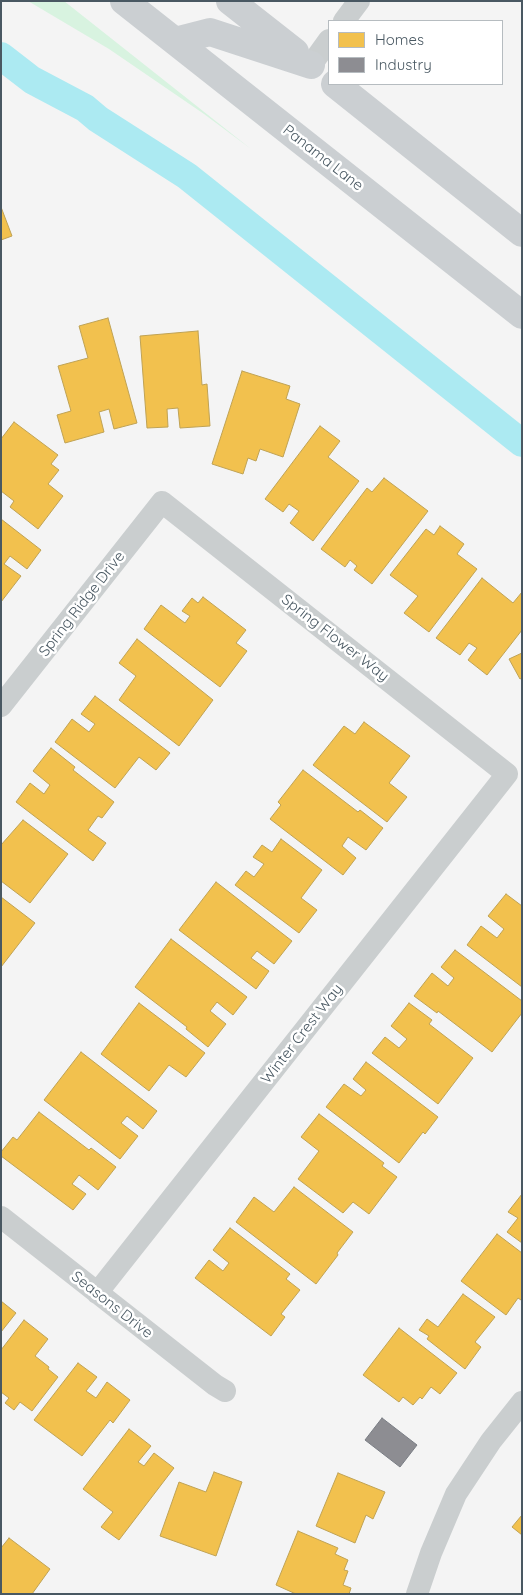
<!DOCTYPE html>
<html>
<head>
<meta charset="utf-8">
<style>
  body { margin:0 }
  #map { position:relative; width:523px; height:1595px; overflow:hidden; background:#f4f4f4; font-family:Quicksand,sans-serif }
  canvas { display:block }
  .frame { position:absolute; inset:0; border:2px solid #495862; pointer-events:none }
  .legend { position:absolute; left:328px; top:20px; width:175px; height:65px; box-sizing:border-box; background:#fff; border:1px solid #b6bcc0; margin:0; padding:6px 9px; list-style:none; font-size:15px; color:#495862 }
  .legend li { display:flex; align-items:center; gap:10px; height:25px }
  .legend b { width:25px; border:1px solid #b6bcc0 }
</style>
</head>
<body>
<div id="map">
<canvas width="523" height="1595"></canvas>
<div class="frame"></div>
<ul class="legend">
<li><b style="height:14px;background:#f2c14e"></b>Homes</li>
<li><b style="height:14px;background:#8d8d92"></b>Industry</li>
</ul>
</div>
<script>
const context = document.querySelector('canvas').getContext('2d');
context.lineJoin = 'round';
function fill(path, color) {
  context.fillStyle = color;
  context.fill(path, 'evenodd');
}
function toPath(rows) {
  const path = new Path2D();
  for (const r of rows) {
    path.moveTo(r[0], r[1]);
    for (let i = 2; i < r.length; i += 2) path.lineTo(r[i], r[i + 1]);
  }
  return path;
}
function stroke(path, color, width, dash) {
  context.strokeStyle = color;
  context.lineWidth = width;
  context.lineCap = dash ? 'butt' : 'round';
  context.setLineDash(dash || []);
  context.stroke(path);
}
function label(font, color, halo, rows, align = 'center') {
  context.font = font + ' Quicksand,sans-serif';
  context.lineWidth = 5;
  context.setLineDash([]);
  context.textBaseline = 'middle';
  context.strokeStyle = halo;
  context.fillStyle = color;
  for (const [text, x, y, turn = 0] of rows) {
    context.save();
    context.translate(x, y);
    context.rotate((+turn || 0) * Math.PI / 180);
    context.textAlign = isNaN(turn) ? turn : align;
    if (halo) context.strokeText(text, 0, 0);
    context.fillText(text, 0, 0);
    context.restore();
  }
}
const green = toPath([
  [28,1,64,1,251,149,204,114,109,49]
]);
const homes = toPath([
  [1,207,12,236,1,240,1,207],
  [108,318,137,423,114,429,109,409,99,412,104,432,65,443,57,415,71,411,58,366,88,358,79,326,108,318],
  [198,331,202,385,207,384,210,426,180,428,178,408,167,409,168,427,147,428,140,336,198,331],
  [242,371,290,386,286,399,300,404,283,457,260,449,256,461,248,458,243,474,212,464,242,371],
  [14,422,58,455,51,464,59,470,48,484,63,496,38,529,10,507,14,501,1,491,1,439,14,422],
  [320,426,340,441,328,457,359,481,313,541,290,523,299,511,289,504,283,512,265,499,320,426],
  [384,478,428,511,372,584,354,570,357,566,350,560,345,567,321,549,367,488,372,492,384,478],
  [1,519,41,550,27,569,10,556,4,564,21,576,1,602,1,519],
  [440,526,464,544,457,554,477,569,429,632,404,613,418,596,390,575,426,529,434,535,440,526],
  [482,578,513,603,522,592,522,630,487,675,468,660,477,648,469,643,460,655,436,638,482,578],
  [203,597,246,630,236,643,247,651,220,687,144,629,161,605,185,623,190,616,182,611,192,598,198,603,203,597],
  [137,639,213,700,179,746,119,700,136,676,119,663,137,639],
  [522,653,522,678,520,679,509,659,522,653],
  [95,696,170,753,156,770,139,757,115,788,55,742,72,719,89,732,95,724,81,714,95,696],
  [364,722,410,756,389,783,407,797,387,822,313,765,344,726,355,734,364,722],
  [51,748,75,767,73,770,114,802,102,818,98,816,88,830,106,843,93,861,16,802,30,783,44,794,50,785,33,771,51,748],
  [303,770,358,812,360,810,383,828,366,850,348,837,342,846,356,858,343,875,270,819,281,805,278,802,303,770],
  [23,820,68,854,30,903,1,881,1,845,23,820],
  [281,839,322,870,301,898,317,910,299,933,235,885,246,871,254,877,264,864,253,857,262,845,272,852,281,839],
  [216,882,292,941,274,964,257,951,251,958,269,971,256,989,179,930,216,882],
  [506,894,522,906,522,987,467,945,481,926,497,938,504,929,488,916,506,894],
  [1,897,35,923,1,967,1,897],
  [171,939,247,997,233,1015,217,1002,210,1011,226,1024,208,1047,186,1029,187,1027,135,987,171,939],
  [455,950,522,1001,522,1013,492,1052,438,1011,437,1013,414,996,432,973,448,986,454,978,441,967,455,950],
  [139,1003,205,1053,186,1077,169,1065,149,1091,101,1054,139,1003],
  [409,1003,432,1020,429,1024,473,1058,438,1104,372,1053,385,1037,399,1048,407,1039,391,1026,409,1003],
  [81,1052,157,1111,143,1129,127,1116,121,1123,138,1136,120,1159,44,1100,81,1052],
  [366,1062,438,1117,425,1134,423,1132,399,1163,326,1107,344,1084,361,1096,366,1090,353,1079,366,1062],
  [39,1112,89,1150,91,1148,116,1167,98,1190,79,1175,72,1184,86,1194,73,1210,1,1156,1,1152,13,1137,17,1140,39,1112],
  [319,1114,384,1163,382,1166,397,1177,369,1214,353,1202,343,1213,298,1179,319,1151,301,1137,319,1114],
  [294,1187,353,1232,337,1253,338,1255,316,1284,236,1222,254,1197,274,1212,294,1187],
  [522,1194,522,1243,507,1232,518,1218,508,1212,522,1194],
  [230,1228,290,1274,286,1279,300,1290,281,1314,285,1317,271,1336,195,1278,209,1260,223,1271,229,1263,213,1250,230,1228],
  [497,1234,522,1253,522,1299,521,1300,518,1298,506,1315,461,1281,497,1234],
  [463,1294,495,1317,475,1342,481,1347,465,1369,427,1339,429,1336,419,1330,427,1319,438,1327,463,1294],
  [1,1301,16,1313,1,1332,1,1301],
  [24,1320,48,1339,35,1356,49,1367,48,1369,58,1377,32,1411,20,1402,14,1410,5,1403,9,1398,1,1392,1,1350,24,1320],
  [399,1328,457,1373,440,1394,431,1387,422,1399,420,1397,413,1405,403,1397,399,1402,363,1375,399,1328],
  [78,1363,97,1377,86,1391,96,1398,107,1382,130,1400,113,1423,110,1420,82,1456,34,1420,78,1363],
  [129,1429,151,1446,138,1462,144,1466,154,1453,174,1468,119,1540,101,1527,113,1512,83,1489,129,1429],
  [214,1472,242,1482,216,1556,160,1536,179,1482,206,1492,214,1472],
  [338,1473,385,1492,373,1519,366,1515,355,1543,316,1526,338,1473],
  [522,1515,522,1535,512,1527,522,1515],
  [298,1531,338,1548,335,1554,348,1560,344,1570,348,1571,343,1585,351,1588,349,1594,296,1594,276,1585,298,1531],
  [9,1538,50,1569,32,1594,1,1594,1,1548,9,1538]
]);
const industry = toPath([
  [382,1418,417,1445,400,1467,365,1440,382,1418]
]);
const canal = toPath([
  [1,56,32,80,85,108,98,119,187,176,522,443]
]);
const minor = toPath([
  [344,21,359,1],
  [311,65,329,40],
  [1,706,162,502,507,774,97,1293],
  [1,1217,215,1385,225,1391],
  [417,1594,431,1553,456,1494,491,1441,522,1402]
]);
const secondary = toPath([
  [124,1,522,315],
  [230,1,295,52],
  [175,41,210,32,311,65],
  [335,84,522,233]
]);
const streetNames = [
  ["Panama Lane",323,158,38],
  ["Spring Ridge Drive",82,604,-52],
  ["Spring Flower Way",335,638,38],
  ["Winter Crest Way",302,1034,-52],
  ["Seasons Drive",112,1305,38]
];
fill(green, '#d8f3e0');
fill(homes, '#f2c14e');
stroke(homes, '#bfa254', 1);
fill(industry, '#8d8d92');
stroke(industry, '#797d84', 1);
stroke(canal, '#aceaf2', 28);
stroke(minor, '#cacecf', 22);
stroke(secondary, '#cbcfd2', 28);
label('15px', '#495862', '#fff', streetNames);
</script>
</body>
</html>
